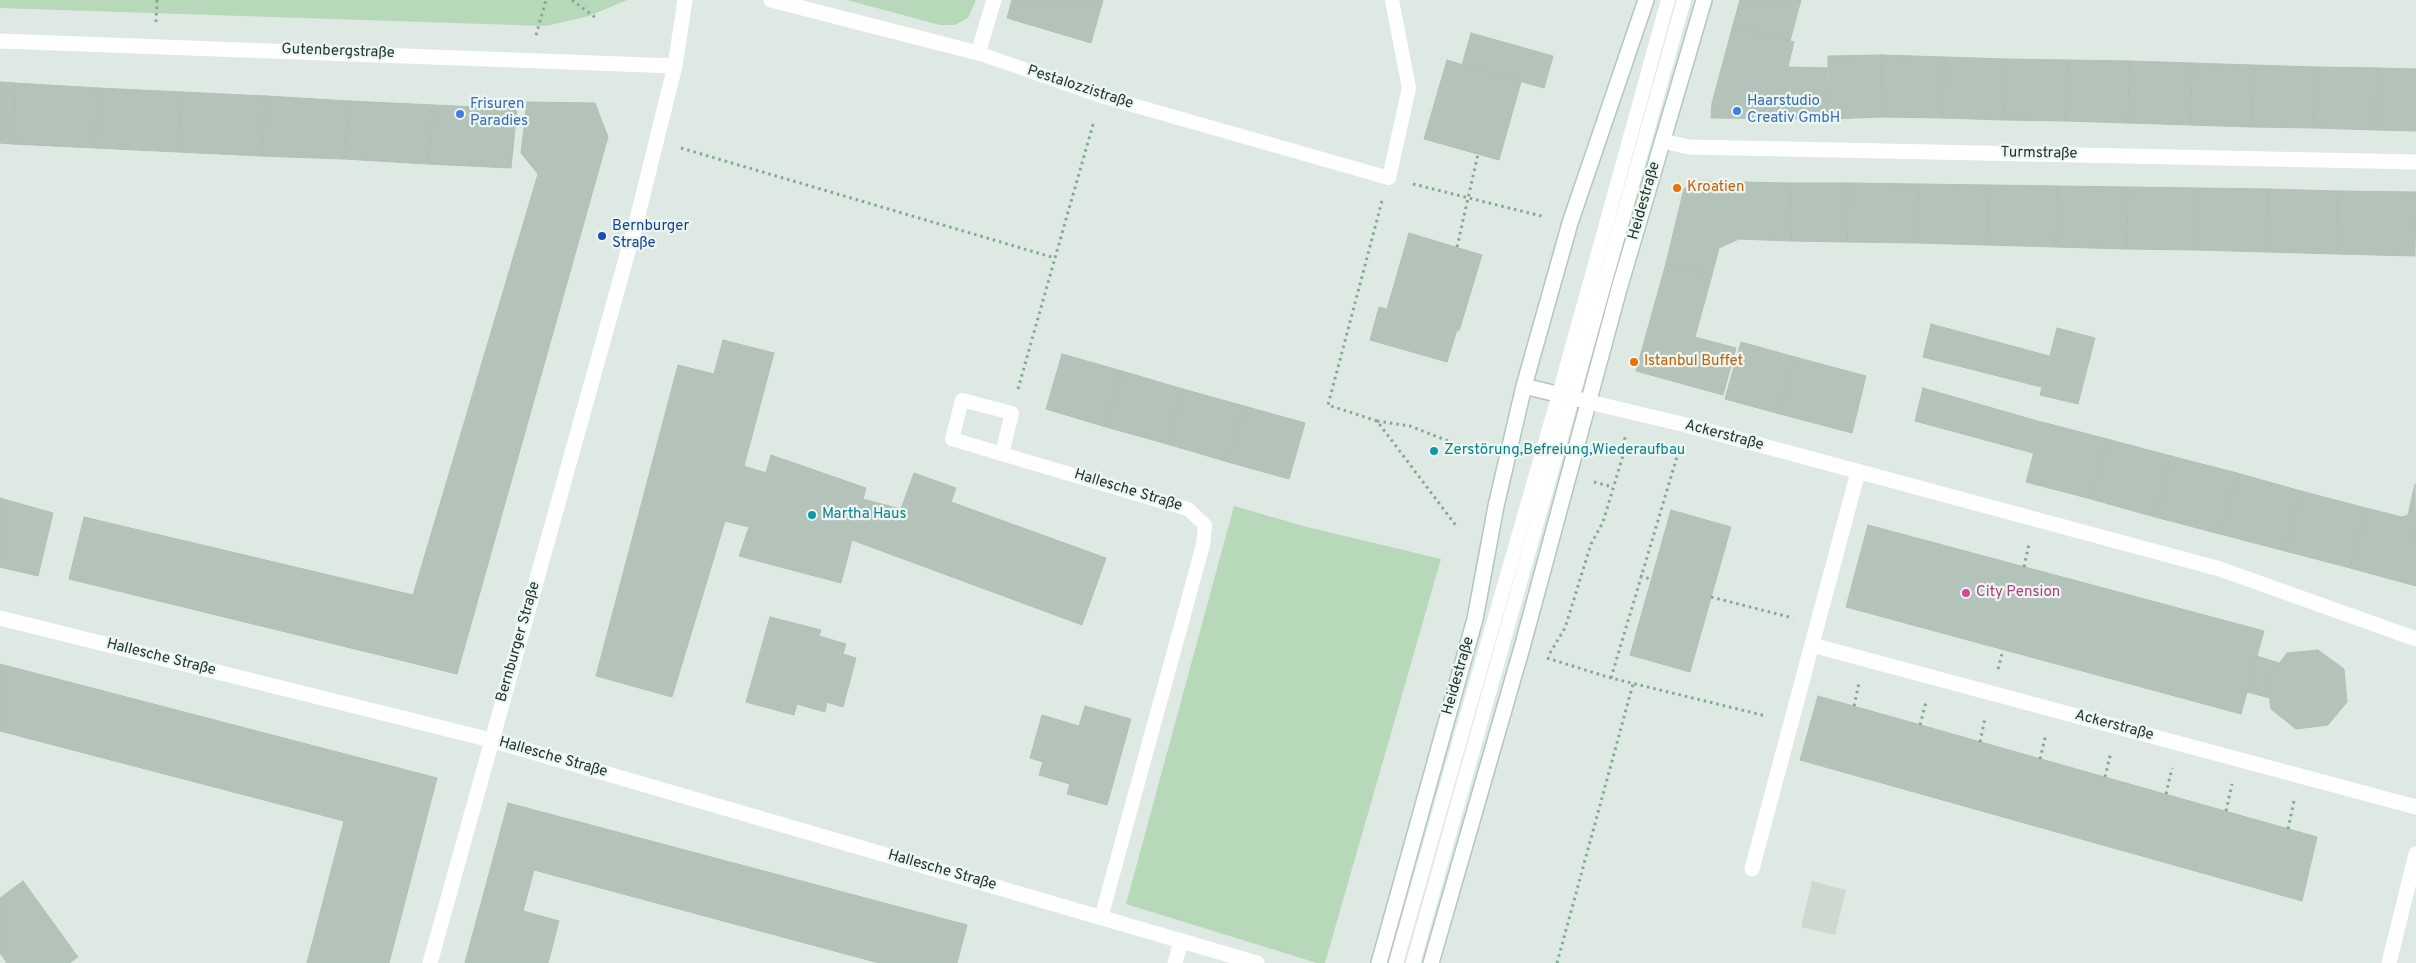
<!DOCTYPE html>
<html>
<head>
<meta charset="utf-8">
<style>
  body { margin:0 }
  canvas { display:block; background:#dde9e2 }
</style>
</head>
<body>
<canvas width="2416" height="963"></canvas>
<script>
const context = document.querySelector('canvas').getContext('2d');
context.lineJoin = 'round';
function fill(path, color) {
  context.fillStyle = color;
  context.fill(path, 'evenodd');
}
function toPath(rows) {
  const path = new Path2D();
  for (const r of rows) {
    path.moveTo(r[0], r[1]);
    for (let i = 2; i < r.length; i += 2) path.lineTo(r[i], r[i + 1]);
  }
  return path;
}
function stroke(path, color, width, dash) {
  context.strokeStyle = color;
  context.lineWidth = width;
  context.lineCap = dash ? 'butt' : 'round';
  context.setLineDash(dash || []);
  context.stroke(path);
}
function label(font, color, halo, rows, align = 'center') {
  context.font = font + ' Overpass,sans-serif';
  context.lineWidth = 4.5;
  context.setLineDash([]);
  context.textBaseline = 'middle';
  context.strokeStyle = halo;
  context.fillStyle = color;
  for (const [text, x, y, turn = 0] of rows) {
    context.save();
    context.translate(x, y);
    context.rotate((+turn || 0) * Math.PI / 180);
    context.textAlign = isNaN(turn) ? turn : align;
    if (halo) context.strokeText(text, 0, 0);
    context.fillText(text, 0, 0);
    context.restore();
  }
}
const built = toPath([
  [1812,881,1846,890,1835,935,1801,927]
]);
const green = toPath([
  [0,0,627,0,589,16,546,26,0,8],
  [847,0,976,0,968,18,955,25,940,25],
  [1234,506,1307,527,1441,559,1325,963,1317,963,1126,904]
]);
const building = toPath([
  [1012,0,1103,0,1091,43,1007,18,1012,0],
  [1740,0,1801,0,1790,41,1733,25,1740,0],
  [1733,25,1794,42,1788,67,1829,68,1828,119,1711,118,1712,103,1733,25],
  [1471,33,1553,56,1544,88,1462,65,1471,33],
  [1882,55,1944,57,1943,118,1881,117,1882,55],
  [1882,55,1881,117,1828,119,1828,56,1882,55],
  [1944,57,2006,59,2004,120,1943,118,1944,57],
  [2006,59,2068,60,2066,121,2004,120,2006,59],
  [1447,60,1521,82,1499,160,1424,139,1447,60],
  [2068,60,2130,61,2128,123,2066,121,2068,60],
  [2130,61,2192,63,2190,125,2128,123,2130,61],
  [2192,63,2253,65,2252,127,2190,125,2192,63],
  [2253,65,2315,67,2314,128,2252,127,2253,65],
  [2315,67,2377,68,2376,130,2314,128,2315,67],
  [2377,68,2416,69,2416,131,2376,130,2377,68],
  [0,82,15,83,12,144,0,143,0,82],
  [15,83,98,88,95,148,12,144,15,83],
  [98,88,182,92,178,152,95,148,98,88],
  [182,92,266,96,261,156,178,152,182,92],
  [266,96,350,101,344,159,261,156,266,96],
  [350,101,434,105,427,164,344,159,350,101],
  [527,102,595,103,608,137,457,674,69,579,84,517,413,595,538,174,521,153,527,102],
  [434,105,517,109,511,168,427,164,434,105],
  [1695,181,1790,183,1791,241,1739,239,1719,248,1712,275,1666,263,1684,189,1695,181],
  [1790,183,1848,183,1847,242,1791,241,1790,183],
  [1848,183,1918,184,1917,243,1847,242,1848,183],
  [1918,184,1989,185,1987,245,1917,243,1918,184],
  [1989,185,2058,186,2056,247,1987,245,1989,185],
  [2058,186,2128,187,2126,249,2056,247,2058,186],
  [2128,187,2198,188,2197,250,2126,249,2128,187],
  [2198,188,2268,189,2267,252,2197,250,2198,188],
  [2268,189,2338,191,2337,254,2267,252,2268,189],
  [2338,191,2416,192,2415,256,2337,254,2338,191],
  [1409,233,1482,255,1459,331,1457,330,1447,362,1370,340,1379,307,1387,309,1409,233],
  [1666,263,1712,275,1695,337,1736,348,1723,395,1636,371,1666,263],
  [1931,324,2049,356,2041,387,1923,357,1931,324],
  [2057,328,2095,338,2078,404,2040,395,2057,328],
  [723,340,774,353,744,466,766,473,771,455,866,488,863,499,901,509,914,473,956,488,951,502,1106,558,1082,625,852,540,841,583,739,556,749,527,725,521,672,697,596,676,678,365,714,374,723,340],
  [1741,342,1795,357,1780,414,1725,399,1741,342],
  [1062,354,1122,371,1106,427,1046,409,1062,354],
  [1795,357,1866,376,1852,433,1780,414,1795,357],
  [1122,371,1183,389,1167,444,1106,427,1122,371],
  [1923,388,2041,422,2033,453,1915,421,1923,388],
  [1183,389,1244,406,1228,462,1167,444,1183,389],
  [1244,406,1305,423,1289,479,1228,462,1244,406],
  [2042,422,2107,439,2091,499,2026,482,2042,422],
  [2107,439,2171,456,2155,517,2091,499,2107,439],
  [2171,456,2237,473,2220,534,2155,517,2171,456],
  [2237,473,2301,491,2285,551,2220,534,2237,473],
  [2415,484,2416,586,2350,568,2366,508,2402,517,2408,515,2415,484],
  [2301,491,2366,508,2350,568,2285,551,2301,491],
  [0,498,53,513,38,576,0,567,0,498],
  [1671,510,1731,527,1690,672,1630,655,1671,510],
  [1868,525,2264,631,2241,714,1846,607,1868,525],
  [770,617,821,630,819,636,846,644,843,654,856,658,843,707,827,702,825,712,797,704,794,715,746,702,770,617],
  [2318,650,2344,669,2347,702,2328,725,2296,729,2271,709,2267,679,2287,653,2318,650],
  [2257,656,2279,663,2267,679,2270,698,2247,692,2257,656],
  [0,664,437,778,389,963,307,963,344,821,0,731,0,664],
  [1818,696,2317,837,2302,901,1800,760,1818,696],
  [1085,706,1131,719,1107,805,1067,794,1070,784,1039,775,1043,762,1030,758,1042,715,1079,726,1085,706],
  [508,803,967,925,957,963,879,963,534,870,523,911,559,921,548,963,465,963,508,803],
  [23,881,78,957,69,963,7,963,0,953,0,898,23,881]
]);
const path = toPath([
  [572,0,596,18],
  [156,22,157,0],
  [536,35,546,0],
  [681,148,1055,258,1094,121],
  [1413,184,1545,217],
  [1382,201,1328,405,1377,421,1457,527],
  [1457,247,1478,154],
  [1018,389,1055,258],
  [1377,421,1410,426,1481,454],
  [1594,482,1613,487],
  [2024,567,2029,544],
  [1640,576,1651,579],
  [1711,597,1793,618],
  [1550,653,1565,628,1591,544,1603,522,1624,452,1625,436],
  [1547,658,1611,678,1766,716],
  [1998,669,2003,650],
  [1611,678,1679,450],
  [1854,706,1859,683],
  [1920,725,1926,702],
  [1980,742,1985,718],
  [2040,759,2046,734],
  [2105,777,2111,752],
  [2166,794,2172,768],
  [2226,811,2232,784],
  [2288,829,2294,801],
  [1557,963,1633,684]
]);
const lane = toPath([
  [978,53,1101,96,1389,178,1409,88,1392,0],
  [1002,454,1012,413,962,400,952,439,1002,454,1188,509,1205,525,1203,545,1101,918],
  [1396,963,1559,394,1668,0],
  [1413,963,1684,0]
]);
const street = toPath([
  [771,0,978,53,994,0],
  [0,41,675,66],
  [1663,141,1689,147,2416,162],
  [1589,402,1686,425,2220,569,2416,639],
  [0,618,491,740,1257,963],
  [1812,645,2416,807],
  [1752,869,1858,472],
  [430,963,636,223,675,66,685,0],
  [1175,963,1181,941],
  [2389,963,2416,854]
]);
const secondary = toPath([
  [1524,386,1589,402],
  [1379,963,1475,619,1496,506,1524,386,1570,223,1646,0],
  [1431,963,1523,644,1619,289,1704,0]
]);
const markers = [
  [1737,111,5,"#3f7fe0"],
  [460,114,5,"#3f7fe0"],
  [1677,188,5,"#e8710a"],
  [602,236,5,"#1a4fb4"],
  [1634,362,5,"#e8710a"],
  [1434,451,5,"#0f9aa8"],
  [812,515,5,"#0f9aa8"],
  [1966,593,5,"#d1479c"]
];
const streetNames = [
  ["Gutenbergstraße",338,52,2],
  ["Pestalozzistraße",1080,88,18],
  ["Turmstraße",2039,154,1],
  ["Heidestraße",1645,201,-74],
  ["Ackerstraße",1724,436,15],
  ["Hallesche Straße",1128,491,17],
  ["Bernburger Straße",519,642,-74],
  ["Hallesche Straße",161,658,14],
  ["Heidestraße",1459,676,-74],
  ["Ackerstraße",2114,726,15],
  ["Hallesche Straße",553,758,16],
  ["Hallesche Straße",942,871,16]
];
const shopNames = [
  ["Haarstudio",1747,102],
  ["Creativ GmbH",1747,119],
  ["Frisuren",470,105],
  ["Paradies",470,122]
];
const foodNames = [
  ["Kroatien",1687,188],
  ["Istanbul Buffet",1644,362]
];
const transitNames = [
  ["Bernburger",612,227],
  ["Straße",612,244]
];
const cultureNames = [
  ["Zerstörung,Befreiung,Wiederaufbau",1444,451],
  ["Martha Haus",822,515]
];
const hotelNames = [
  ["City Pension",1976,593]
];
fill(built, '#ccd8d0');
fill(green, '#b7d9ba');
fill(building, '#b3c3ba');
stroke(building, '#b0c2b7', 1);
stroke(secondary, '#b1c8bb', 18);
stroke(path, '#7fab95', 3, [2.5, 4]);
stroke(lane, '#fff', 14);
stroke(street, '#fff', 15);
stroke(secondary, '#fff', 15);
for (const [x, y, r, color] of markers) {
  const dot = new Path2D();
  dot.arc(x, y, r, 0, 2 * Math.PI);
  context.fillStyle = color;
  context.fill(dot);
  stroke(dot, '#edf6f0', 2);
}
label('15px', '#20372d', '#edf6f0', streetNames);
label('15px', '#366cbe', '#edf6f0', shopNames, 'left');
label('15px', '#c56008', '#edf6f0', foodNames, 'left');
label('15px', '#164399', '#edf6f0', transitNames, 'left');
label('15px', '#0d838f', '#edf6f0', cultureNames, 'left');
label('15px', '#b23c85', '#edf6f0', hotelNames, 'left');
</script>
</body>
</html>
